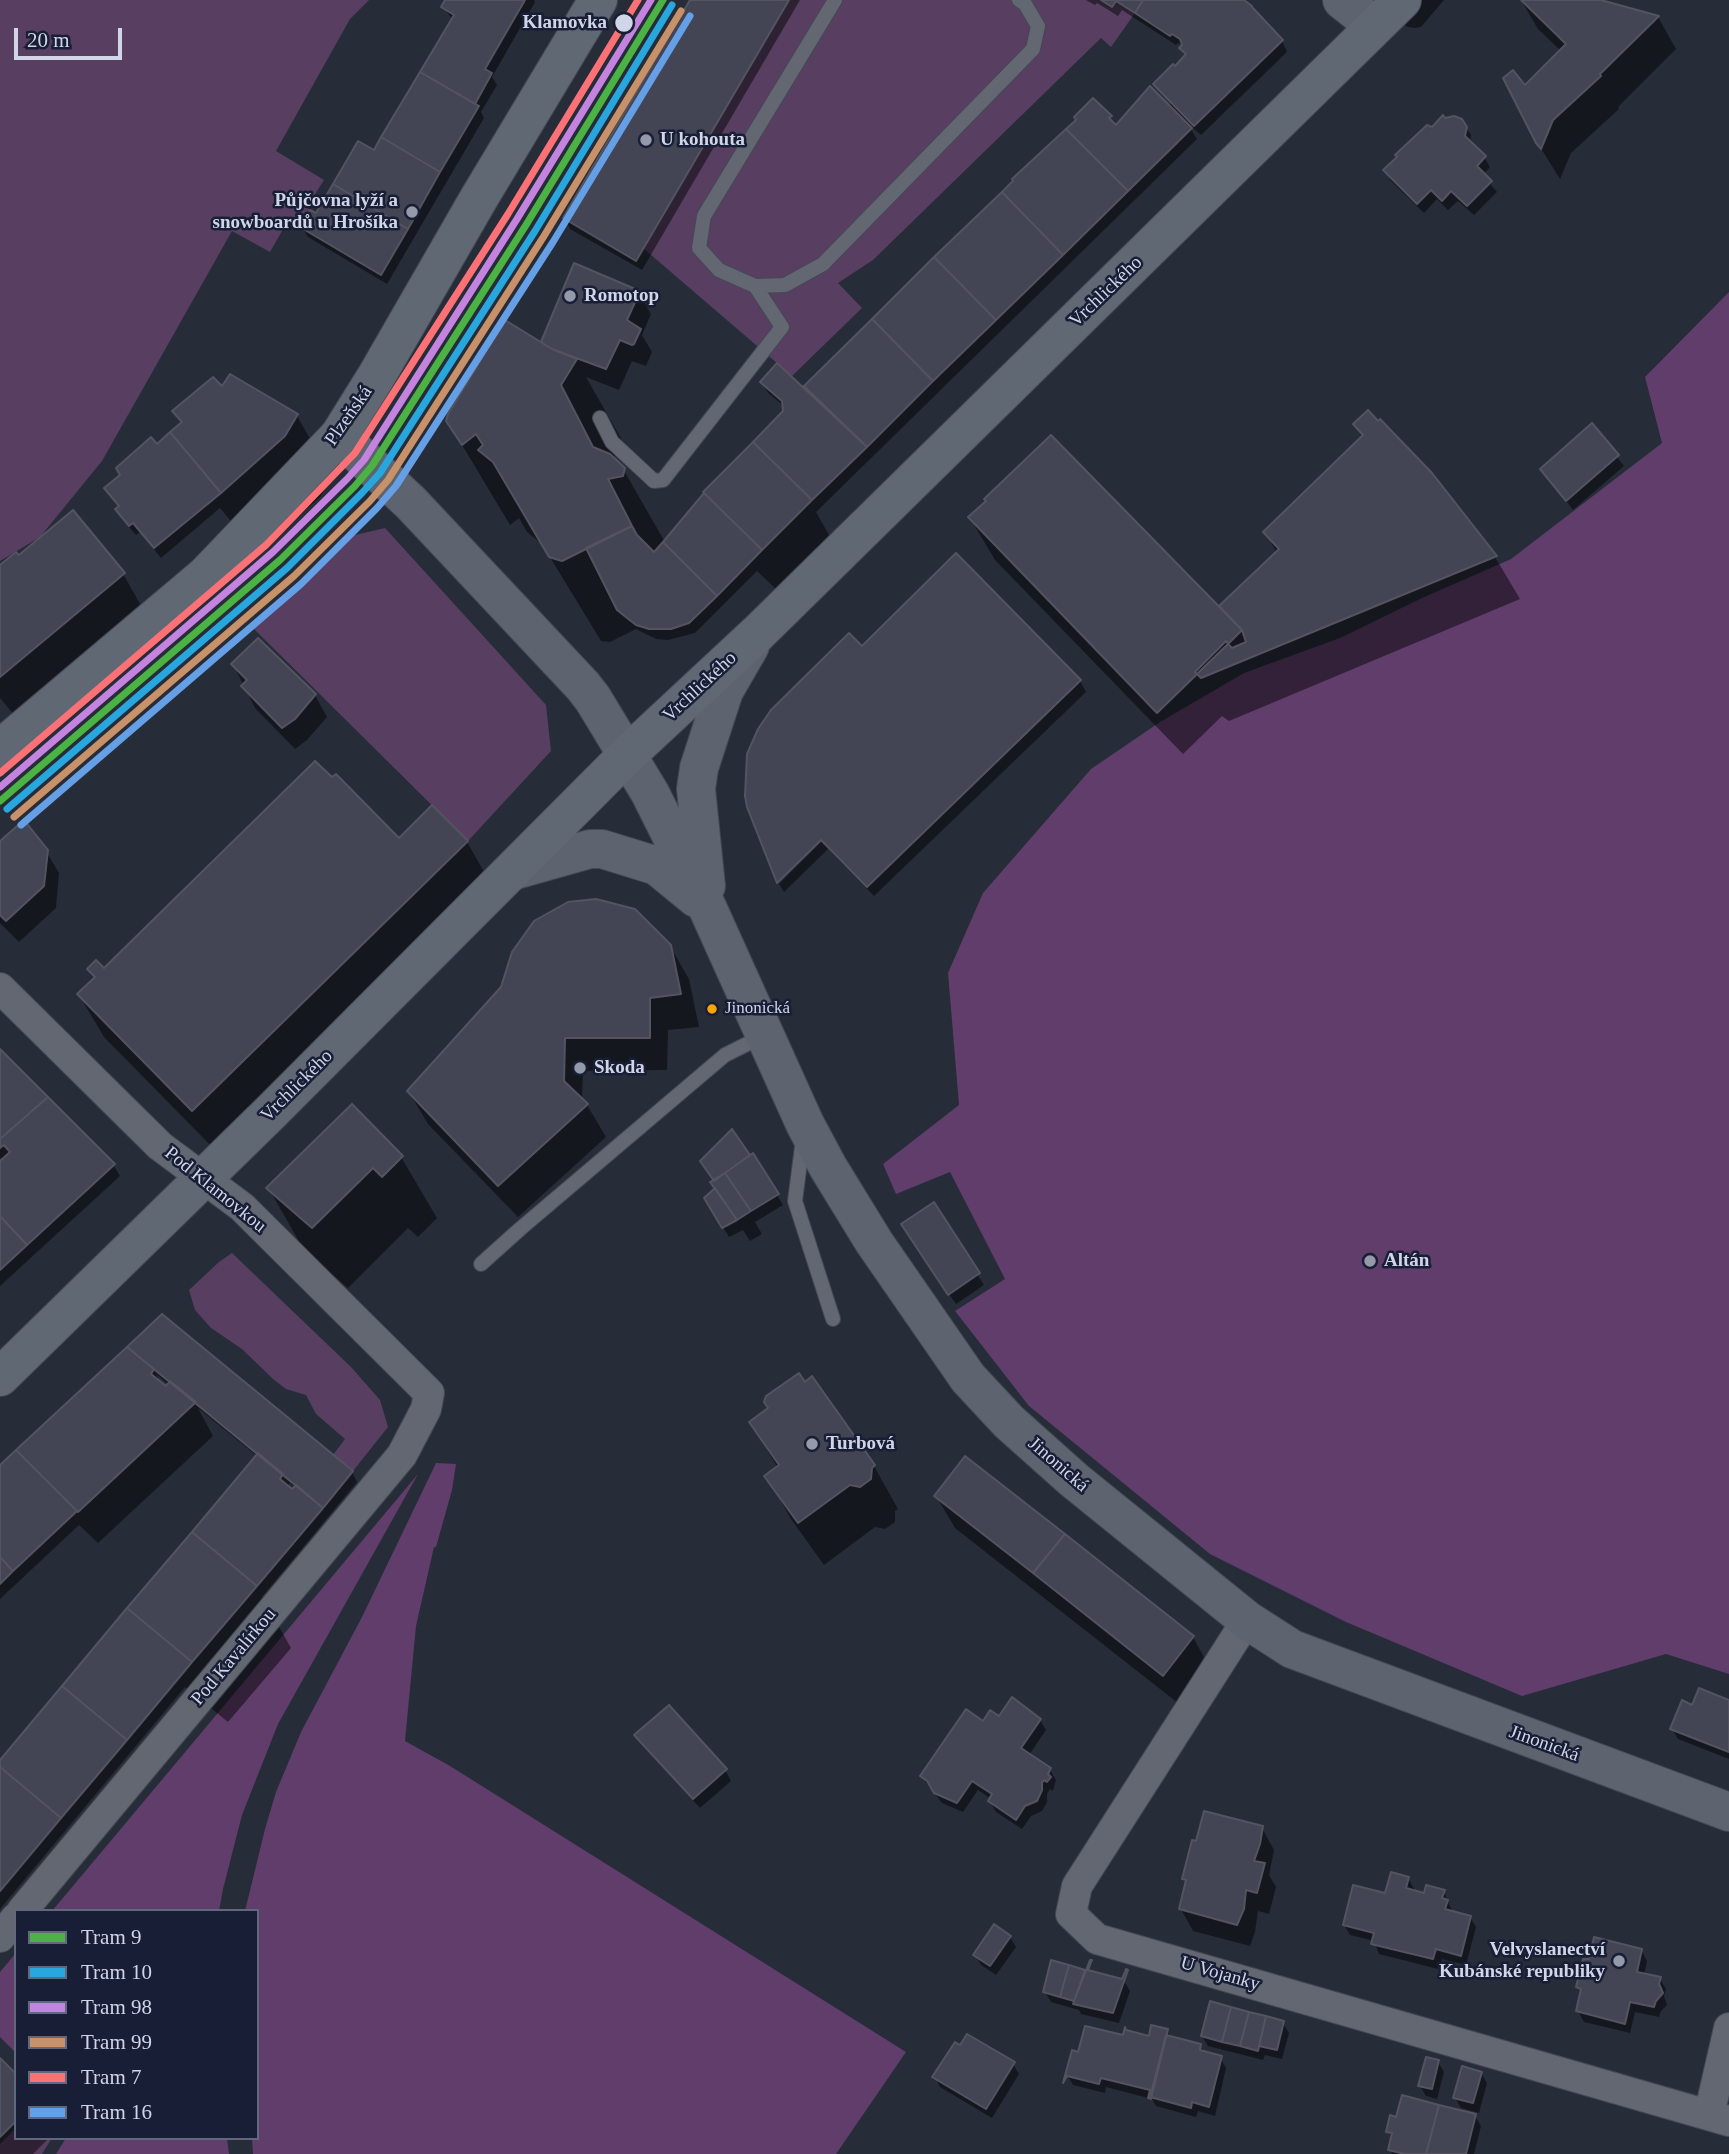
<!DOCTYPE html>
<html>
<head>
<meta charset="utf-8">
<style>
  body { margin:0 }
  #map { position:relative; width:1729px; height:2154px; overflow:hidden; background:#272c39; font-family:Georgia,serif }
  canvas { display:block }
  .legend { position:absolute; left:14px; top:1909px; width:245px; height:231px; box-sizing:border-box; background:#171e36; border:2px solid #61687d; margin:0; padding:9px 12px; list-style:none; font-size:21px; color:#d0d6e7 }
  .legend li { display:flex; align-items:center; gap:14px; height:35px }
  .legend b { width:35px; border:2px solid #61687d }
  .scale { position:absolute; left:14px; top:28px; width:108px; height:32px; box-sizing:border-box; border:4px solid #d0d6e7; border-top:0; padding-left:9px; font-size:21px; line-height:24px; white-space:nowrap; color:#d0d6e7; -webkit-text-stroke:5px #171e36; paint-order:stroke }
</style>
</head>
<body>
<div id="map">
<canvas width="1729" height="2154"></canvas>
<ul class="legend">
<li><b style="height:9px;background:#4bb344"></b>Tram 9</li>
<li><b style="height:9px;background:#27a7de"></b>Tram 10</li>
<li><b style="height:9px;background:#c483df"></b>Tram 98</li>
<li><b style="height:9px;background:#c7916a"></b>Tram 99</li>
<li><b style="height:9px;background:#fb7176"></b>Tram 7</li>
<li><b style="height:9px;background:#659fe6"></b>Tram 16</li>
</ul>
<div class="scale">20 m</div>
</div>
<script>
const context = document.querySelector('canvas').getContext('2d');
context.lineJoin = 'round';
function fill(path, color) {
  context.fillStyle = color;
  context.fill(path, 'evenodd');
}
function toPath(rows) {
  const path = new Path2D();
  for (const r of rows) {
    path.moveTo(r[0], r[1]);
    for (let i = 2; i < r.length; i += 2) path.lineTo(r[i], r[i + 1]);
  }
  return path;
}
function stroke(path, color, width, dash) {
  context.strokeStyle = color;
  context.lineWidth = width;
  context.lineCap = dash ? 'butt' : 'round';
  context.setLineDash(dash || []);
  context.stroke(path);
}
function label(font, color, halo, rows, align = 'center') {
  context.font = font + ' Georgia,serif';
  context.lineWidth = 5;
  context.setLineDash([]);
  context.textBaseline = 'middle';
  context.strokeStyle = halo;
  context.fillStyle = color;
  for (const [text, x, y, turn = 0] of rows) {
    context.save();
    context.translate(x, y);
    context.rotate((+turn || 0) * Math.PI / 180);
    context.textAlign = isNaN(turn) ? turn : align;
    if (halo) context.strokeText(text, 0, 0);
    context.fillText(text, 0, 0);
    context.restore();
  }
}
const green = toPath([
  [0,0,369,0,350,19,276,151,324,180,307,207,310,210,301,225,289,219,270,252,232,231,102,461,40,537,0,561],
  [789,0,1101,0,1112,7,1116,1,1135,13,1111,47,1101,38,873,260,838,283,862,308,792,376,643,248],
  [385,528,546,705,551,751,468,841,253,628,351,536],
  [232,1253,351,1367,380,1400,388,1427,353,1471,333,1455,345,1439,316,1414,306,1395,286,1389,273,1379,242,1349,211,1328,195,1310,189,1290,219,1262],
  [16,2128,16,2138,52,2138,42,2154,0,2154,0,2144]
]);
const forest = toPath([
  [1729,292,1729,1674,1666,1654,1522,1696,1346,1622,1210,1554,1029,1406,955,1311,1005,1279,950,1172,896,1194,883,1164,959,1105,948,973,983,893,1091,769,1160,722,1244,673,1340,638,1422,598,1511,559,1662,443,1645,377],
  [436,1463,456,1464,452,1490,436,1547,434,1547,416,1626,405,1741,450,1766,906,2052,836,2154,253,2154,252,2138,257,2138,257,1911,245,1911,265,1829,276,1792,301,1732,362,1617],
  [418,1474,278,1724,242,1815,223,1889,219,1911,52,1911],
  [16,1953,16,2053,0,2037,0,1972],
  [66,2138,227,2138,229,2154,56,2154]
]);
const shadow = toPath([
  [447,0,534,0,535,2,492,77,497,85,481,112,484,118,387,284,308,237,302,227,316,216,374,152,453,20,443,7],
  [692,0,800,0,642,270,570,229,565,218],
  [1086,0,1240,0,1282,41,1287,52,1201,135,1188,124,1197,139,816,512,845,563,798,610,757,571,695,633,668,640,656,639,636,629,610,642,601,641,542,544,527,532,519,518,510,525,449,423,547,348,543,342,638,292,651,314,642,335,652,352,646,366,632,361,619,390,586,377,623,442,613,459,623,469,665,542,706,494,785,412,784,406,768,393,762,382,804,388,1015,181,1110,117,1116,127,1171,104,1155,84,1186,56,1181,48,1183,46,1178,43,1176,45,1122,10,1118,16,1097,3,1095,5],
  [1366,0,1444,0,1421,27,1415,28,1408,27],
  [1521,0,1595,0,1658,17,1676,49,1618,107,1619,109,1571,153,1560,179,1537,142,1525,87,1561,51,1538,29],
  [1464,124,1471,135,1470,144,1484,157,1490,167,1483,175,1497,192,1474,215,1458,201,1448,210,1437,199,1424,213,1391,181,1385,171],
  [223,389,297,416,332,477,320,497,257,553,220,508,161,558,140,532,136,535,123,520,117,510,119,508,106,489,182,424,174,411],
  [1355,425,1431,474,1495,557,1520,599,1229,721,1222,716,1183,754,995,560,970,518,1219,609,1277,553,1265,532,1363,438],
  [1592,426,1624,466,1573,510,1542,469],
  [956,556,1080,681,1086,692,874,896,828,849,784,892,779,884,828,835,862,648],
  [18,557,123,574,158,635,34,739,0,698,0,567],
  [233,664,315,695,327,717,307,740,295,749,255,708],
  [399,841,467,842,491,884,218,1153,104,1037,79,995,96,979,90,969,104,971],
  [0,844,46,851,59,873,56,908,19,942,0,923],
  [670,946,689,979,699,1027,668,1030,667,1070,583,1071,582,1100,587,1105,606,1137,518,1217,428,1124,409,1092],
  [0,1051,114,1166,120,1176,0,1286,0,1163,4,1159,0,1158],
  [732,1132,749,1158,753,1155,783,1205,755,1222,762,1234,750,1241,743,1230,729,1237,712,1209,716,1188,702,1161],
  [401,1157,437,1218,418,1237,408,1228,348,1288,304,1250,269,1189],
  [933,1205,984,1285,956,1304,909,1235],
  [162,1316,352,1472,357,1482,262,1597,291,1648,228,1722,185,1687,0,1909,0,1762,257,1456,198,1408,213,1436,98,1543,79,1525,0,1599,0,1467],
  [156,1374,169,1385,166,1388,161,1384],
  [290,1483,295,1488,292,1491,287,1487],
  [805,1384,874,1466,898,1509,895,1511,895,1522,885,1529,875,1527,824,1565,791,1519,767,1476,778,1468,751,1423],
  [936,1496,1193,1637,1211,1670,1183,1707,955,1528],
  [1729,1702,1729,1759,1678,1739,1672,1729,1693,1707],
  [1000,1719,1040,1720,1046,1730,1029,1755,1050,1770,1056,1780,1053,1791,1050,1789,1047,1794,1047,1802,1042,1811,1031,1816,1022,1829,996,1812,990,1801,991,1799,978,1790,963,1812,942,1803,922,1777,983,1723],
  [637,1735,725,1770,731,1781,700,1808,643,1746],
  [1262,1828,1274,1850,1269,1875,1276,1887,1269,1914,1258,1911,1255,1932,1250,1946,1193,1931,1181,1909,1187,1884,1184,1879],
  [1408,1878,1414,1889,1413,1892,1425,1895,1444,1892,1453,1913,1470,1917,1476,1927,1466,1965,1442,1959,1438,1969,1379,1954,1374,1941,1350,1935,1344,1925],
  [1010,1937,1016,1947,996,1975,981,1965,975,1955],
  [1641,1950,1647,1961,1644,1975,1660,1979,1666,1989,1664,1996,1667,2005,1661,2011,1659,2017,1635,2012,1630,2033,1584,2022,1578,2011,1582,1994,1578,1987],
  [1052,1962,1124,1981,1130,1991,1119,2023,1081,2014,1079,2010,1051,2002,1045,1992],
  [1283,2023,1289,2033,1282,2059,1265,2055,1263,2060,1208,2046,1202,2036],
  [1167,2031,1171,2038,1200,2045,1204,2053,1220,2057,1226,2068,1215,2116,1198,2111,1196,2117,1156,2106,1152,2099,1106,2087,1105,2093,1073,2085,1067,2075,1079,2054,1124,2038,1150,2038],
  [0,2060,16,2077,16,2138,49,2138,33,2154,0,2154],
  [1438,2062,1444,2072,1437,2099,1426,2096,1420,2086],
  [1013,2064,1019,2074,992,2118,940,2087,935,2077],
  [1481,2073,1487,2083,1479,2113,1461,2108,1455,2098],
  [1475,2116,1481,2126,1474,2154,1392,2154,1390,2150,1392,2139,1388,2131]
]);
const building = toPath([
  [445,0,525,0,485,69,492,73,475,104,420,72,454,15,441,7,445,0],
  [690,0,789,0,636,261,563,218,690,0],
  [1101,0,1143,0,1135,13,1116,1,1112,7,1101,0],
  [1143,0,1244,0,1252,6,1252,7,1283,40,1194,126,1153,84,1173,64,1175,66,1186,54,1179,48,1182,45,1180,39,1172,34,1170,36,1135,13,1143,0],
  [1521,0,1601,0,1659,16,1600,74,1601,76,1553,120,1541,149,1536,143,1503,78,1513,70,1525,85,1566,44,1521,0],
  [420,72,479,106,440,172,381,137,420,72],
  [1150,86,1192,128,1128,191,1066,129,1076,120,1074,117,1093,98,1112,116,1109,118,1116,125,1150,86],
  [1443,115,1445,118,1454,116,1462,119,1467,127,1465,136,1486,156,1477,166,1492,181,1467,206,1451,191,1442,201,1431,190,1417,204,1383,170,1397,157,1395,155,1427,125,1432,127,1443,115],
  [1066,129,1128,191,1063,255,1002,192,1013,181,1012,179,1066,129],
  [381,137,440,172,408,229,333,184,358,141,374,150,381,137],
  [333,184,408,229,381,275,288,220,290,219,301,225,310,210,316,213,333,184],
  [1002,192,1063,255,996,320,934,257,1002,192],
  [934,257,996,320,933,381,872,319,934,257],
  [574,263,640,291,627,320,641,329,634,344,632,345,620,340,606,369,552,349,541,342,574,263],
  [872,319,933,381,867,447,804,386,872,319],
  [505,320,552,349,577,359,561,385,593,447,610,454,625,468,623,476,608,479,632,526,562,561,549,557,493,462,478,450,483,445,476,434,462,445,446,421,448,414,505,320],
  [777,363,867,447,812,500,753,442,783,411,782,401,760,382,777,363],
  [230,374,298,414,285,436,221,493,170,432,182,422,172,411,213,377,222,386,230,374],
  [1368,410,1378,421,1380,419,1432,473,1497,556,1201,678,1197,674,1228,644,1232,648,1246,642,1242,630,1219,606,1279,549,1263,532,1363,435,1353,424,1368,410],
  [1592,423,1619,455,1566,501,1540,469,1592,423],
  [170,432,221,493,154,548,133,523,129,526,115,509,119,506,104,488,120,475,116,468,151,437,157,444,170,432],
  [1051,435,1242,630,1228,644,1226,641,1195,672,1197,674,1157,713,968,517,986,501,984,499,1051,435],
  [753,442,812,500,762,550,703,492,753,442],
  [704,493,762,550,717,596,663,542,704,493],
  [73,510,125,573,0,677,0,565,16,552,19,555,73,510],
  [632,526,637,535,654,552,663,542,717,596,689,623,671,629,649,629,636,625,617,610,586,548,632,526],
  [956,553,1081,680,867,887,821,840,777,883,747,807,745,796,747,754,758,729,771,710,849,633,862,646,956,553],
  [258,638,316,694,295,719,282,728,241,686,247,680,231,664,258,638],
  [315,761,332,777,336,774,399,838,432,805,468,841,192,1111,77,994,95,977,87,969,96,960,104,968,315,761],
  [24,820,48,850,44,886,6,921,0,915,0,841,24,820],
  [596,899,635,909,671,945,681,994,650,998,650,1038,565,1038,564,1081,588,1104,498,1186,407,1091,501,987,512,952,534,921,568,902,596,899],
  [0,1049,48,1097,0,1139,0,1049],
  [48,1097,115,1164,27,1245,0,1216,0,1161,10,1152,4,1145,0,1148,0,1139,48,1097],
  [352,1104,403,1156,382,1177,373,1168,312,1228,266,1188,352,1104],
  [732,1129,750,1155,714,1181,700,1161,732,1129],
  [753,1153,779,1194,751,1211,725,1173,753,1153],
  [725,1173,751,1211,737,1220,710,1182,725,1173],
  [715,1188,737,1220,722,1228,704,1198,715,1188],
  [934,1202,980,1273,948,1295,901,1224,934,1202],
  [0,1216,27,1245,0,1270,0,1216],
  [162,1314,353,1471,323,1508,127,1347,162,1314],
  [127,1347,154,1369,151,1374,166,1386,170,1381,196,1402,78,1512,16,1450,127,1347],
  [799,1373,805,1382,812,1376,875,1465,872,1468,871,1479,860,1487,850,1485,798,1523,764,1476,779,1465,749,1422,768,1408,764,1402,766,1396,799,1373],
  [16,1450,77,1511,13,1571,0,1557,0,1465,16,1450],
  [258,1453,283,1474,280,1479,292,1489,296,1485,323,1508,257,1586,192,1532,258,1453],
  [965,1456,1065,1534,1033,1573,934,1496,965,1456],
  [192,1532,257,1586,192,1662,127,1608,192,1532],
  [1065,1534,1194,1636,1163,1676,1033,1573,1065,1534],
  [0,1557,13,1571,0,1584,0,1557],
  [127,1608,192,1662,127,1740,62,1686,127,1608],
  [62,1686,127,1740,61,1818,0,1767,0,1760,62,1686],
  [1699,1688,1729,1700,1729,1752,1670,1729,1682,1700,1692,1705,1699,1688],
  [1012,1697,1041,1719,1021,1748,1051,1768,1048,1774,1051,1777,1047,1782,1044,1780,1042,1783,1042,1790,1037,1801,1025,1806,1016,1820,988,1801,992,1794,972,1781,957,1803,934,1793,927,1781,920,1776,966,1709,983,1721,990,1710,999,1716,1012,1697],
  [669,1705,727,1769,693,1799,634,1735,669,1705],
  [0,1767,61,1818,0,1891,0,1767],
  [1204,1811,1263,1826,1260,1844,1254,1861,1265,1863,1257,1893,1246,1890,1244,1909,1237,1925,1179,1909,1186,1880,1182,1879,1192,1840,1196,1841,1204,1811],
  [1391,1872,1409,1877,1406,1888,1424,1893,1426,1885,1445,1890,1442,1898,1448,1900,1445,1909,1471,1916,1461,1956,1436,1949,1433,1959,1371,1944,1374,1933,1343,1925,1353,1885,1385,1893,1391,1872],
  [994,1924,1011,1936,990,1966,973,1955,994,1924],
  [1594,1937,1642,1949,1637,1972,1661,1977,1659,1984,1663,1993,1656,2001,1654,2007,1630,2002,1625,2024,1576,2011,1581,1989,1576,1987,1583,1959,1589,1959,1594,1937],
  [1051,1960,1069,1965,1060,1997,1043,1992,1051,1960],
  [1090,1960,1092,1960,1088,1970,1122,1979,1126,1969,1128,1970,1113,2013,1073,2004,1090,1960],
  [1069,1965,1085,1970,1074,2001,1060,1997,1069,1965],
  [1210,2001,1231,2007,1222,2042,1201,2036,1210,2001],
  [1231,2007,1249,2012,1240,2046,1222,2042,1231,2007],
  [1249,2012,1266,2016,1258,2051,1240,2046,1249,2012],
  [1266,2016,1284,2021,1277,2050,1259,2046,1266,2016],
  [1151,2025,1168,2029,1151,2099,1148,2098,1150,2090,1101,2078,1099,2084,1067,2076,1063,2083,1072,2050,1078,2052,1085,2026,1123,2035,1125,2027,1126,2030,1149,2036,1151,2025],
  [967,2034,1015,2062,986,2109,932,2077,955,2042,960,2045,967,2034],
  [1166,2035,1201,2044,1200,2050,1222,2056,1209,2107,1192,2102,1191,2108,1150,2097,1166,2035],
  [1426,2057,1439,2060,1432,2089,1418,2086,1426,2057],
  [0,2058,16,2074,16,2121,0,2137,0,2058],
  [1462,2066,1482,2072,1473,2103,1453,2098,1462,2066],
  [1402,2095,1439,2105,1426,2154,1405,2154,1388,2150,1392,2133,1386,2132,1390,2115,1396,2117,1402,2095],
  [1439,2105,1476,2114,1466,2154,1426,2154,1439,2105]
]);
const lane = toPath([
  [835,0,704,216,699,248,719,270,755,286,785,285,823,264,1033,49,1038,26,1025,4,1019,0],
  [600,418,612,442,654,481,663,480,782,327,755,286],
  [803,1139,795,1201,833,1319],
  [481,1264,520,1229,725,1055,763,1036]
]);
const street = toPath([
  [0,988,160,1146,242,1207,429,1393,426,1409,402,1455,22,1911],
  [1247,1620,1077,1886,1071,1914,1097,1939,1729,2121],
  [0,1937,16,1918],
  [1709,2115,1729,2028]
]);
const secondary = toPath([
  [1342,0,1375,26],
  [339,436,411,503,583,686,593,699,650,793,708,909,805,1124,828,1167,874,1242,968,1378,1009,1422,1074,1480,1247,1620,1292,1649,1729,1812],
  [512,871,590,849,602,849,657,866,696,898],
  [706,886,696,789,699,768,724,691,750,646]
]);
const primary = toPath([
  [0,749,206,575,339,436,377,375,479,198,598,0],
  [0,1377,271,1112,627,755,758,633,1402,0]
]);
const tram1 = toPath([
  [0,801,280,560,355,486,372,466,526,225,663,0]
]);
const tram2 = toPath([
  [7,809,287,568,362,493,380,473,535,231,672,5]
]);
const tram3 = toPath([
  [0,787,273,552,347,479,364,460,517,219,651,0]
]);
const tram4 = toPath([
  [14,817,294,576,370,501,388,480,544,236,681,11]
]);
const tram5 = toPath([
  [0,773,266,545,355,453,508,214,638,0]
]);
const tram6 = toPath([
  [21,825,301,584,377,508,396,486,553,242,690,16]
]);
const markers = [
  [624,23,10,"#d0d6e7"],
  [646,140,7,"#959aaa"],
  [412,212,7,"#959aaa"],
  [570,296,7,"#959aaa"],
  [712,1009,6,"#f7a600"],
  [580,1068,7,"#959aaa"],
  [1370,1261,7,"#959aaa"],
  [812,1444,7,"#959aaa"],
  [1619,1961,7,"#959aaa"]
];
const busNames = [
  ["Jinonická",725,1009]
];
const stopNames = [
  ["Klamovka",607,23]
];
const poiNames = [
  ["U kohouta",660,140],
  ["Půjčovna lyží a",398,201,"right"],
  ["snowboardů u Hrošíka",398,223,"right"],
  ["Romotop",584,296],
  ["Skoda",594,1068],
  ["Altán",1384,1261],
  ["Turbová",826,1444],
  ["Velvyslanectví",1605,1950,"right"],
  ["Kubánské republiky",1605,1972,"right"]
];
const streetNames = [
  ["Vrchlického",1106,292,-44],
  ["Plzeňská",349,416,-55],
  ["Vrchlického",700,687,-43],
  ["Vrchlického",297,1086,-45],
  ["Pod Klamovkou",215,1190,39],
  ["Jinonická",1058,1465,41],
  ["Pod Kavalírkou",234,1657,-50],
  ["Jinonická",1544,1744,20],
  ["U Vojanky",1220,1974,16]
];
fill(green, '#583f62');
fill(forest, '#603d6b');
fill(shadow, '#0007');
fill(building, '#434454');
stroke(building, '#535460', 2);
stroke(lane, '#444754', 16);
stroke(street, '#444754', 32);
stroke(secondary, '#444754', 40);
stroke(primary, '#444754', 40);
stroke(lane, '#636771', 14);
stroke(street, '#636771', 30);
stroke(secondary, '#5d636f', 38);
stroke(primary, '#606874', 38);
stroke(tram1, '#4bb344', 7);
stroke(tram2, '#27a7de', 7);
stroke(tram3, '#c483df', 7);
stroke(tram4, '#c7916a', 7);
stroke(tram5, '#fb7176', 7);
stroke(tram6, '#659fe6', 7);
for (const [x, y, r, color] of markers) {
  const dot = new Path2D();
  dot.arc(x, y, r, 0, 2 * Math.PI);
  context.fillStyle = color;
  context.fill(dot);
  stroke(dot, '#171e36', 2.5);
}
label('17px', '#d0d6e7', '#171e36', busNames, 'left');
label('bold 19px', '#d0d6e7', '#171e36', stopNames, 'right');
label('bold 19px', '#d0d6e7', '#171e36', poiNames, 'left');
label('19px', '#d0d6e7', '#171e36', streetNames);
</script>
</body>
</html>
